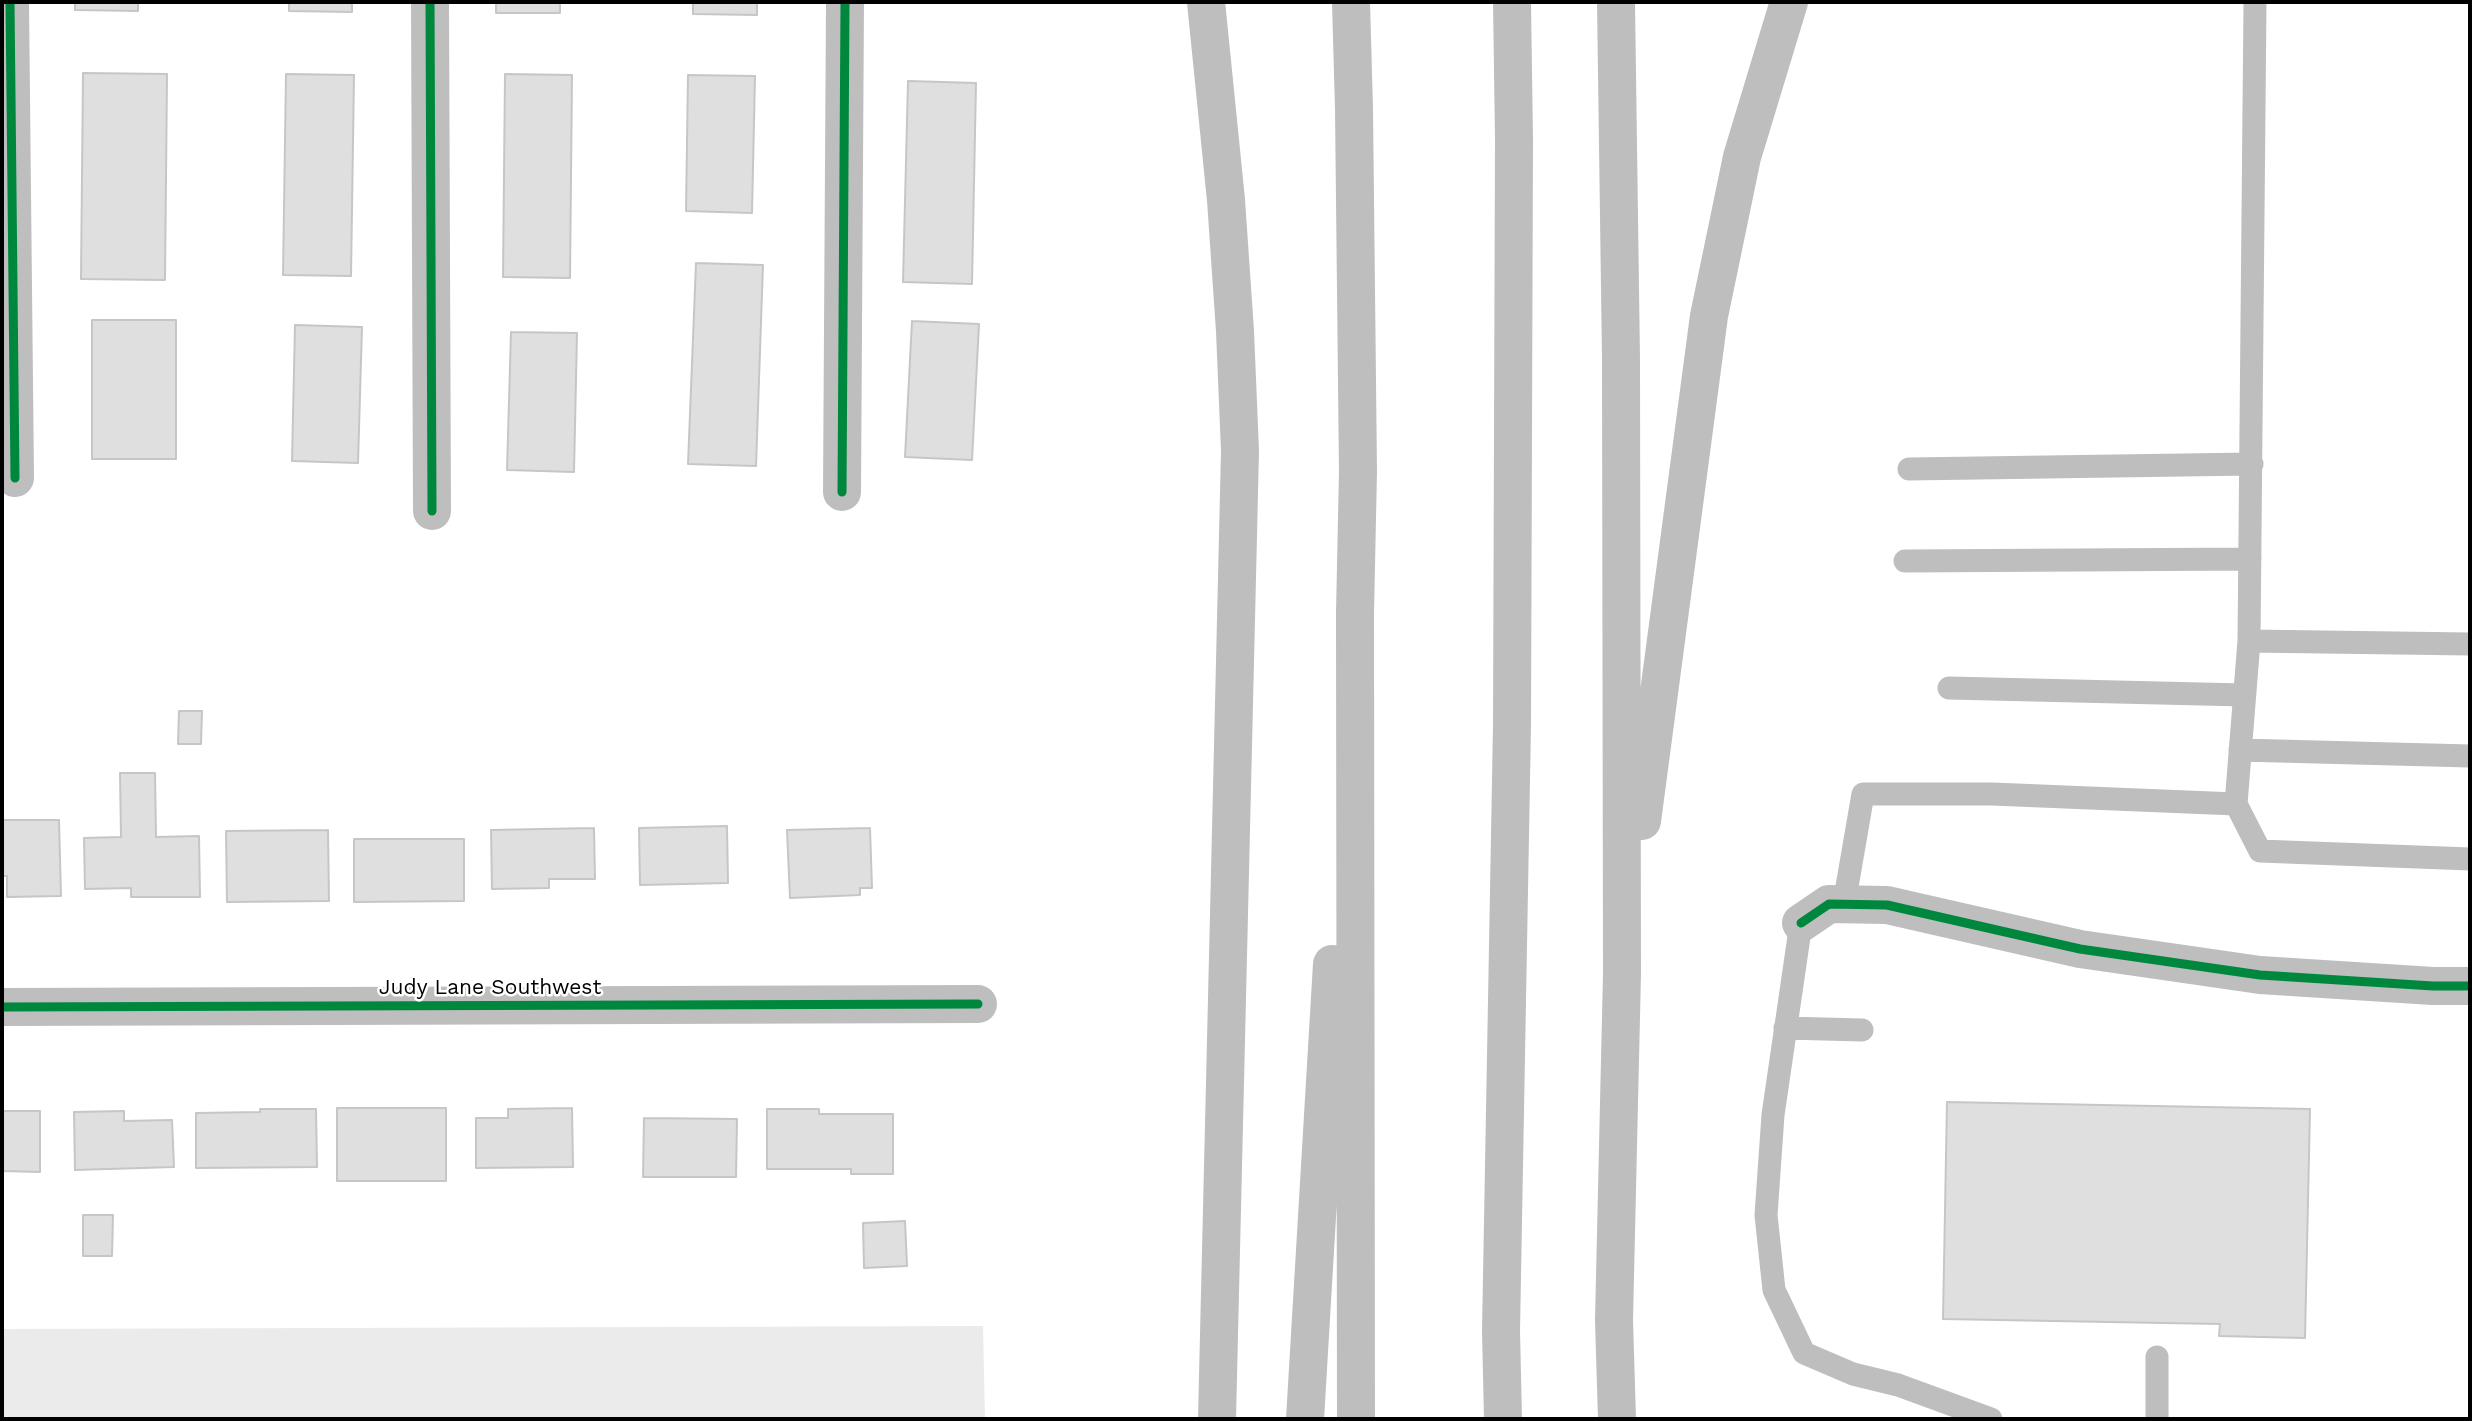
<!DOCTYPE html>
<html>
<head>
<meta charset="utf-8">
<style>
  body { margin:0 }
  #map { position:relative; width:2472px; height:1421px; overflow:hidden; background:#fff; font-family:"Work Sans",sans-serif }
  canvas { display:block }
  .frame { position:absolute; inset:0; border:4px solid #000; pointer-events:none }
</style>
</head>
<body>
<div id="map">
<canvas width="2472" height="1421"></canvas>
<div class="frame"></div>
</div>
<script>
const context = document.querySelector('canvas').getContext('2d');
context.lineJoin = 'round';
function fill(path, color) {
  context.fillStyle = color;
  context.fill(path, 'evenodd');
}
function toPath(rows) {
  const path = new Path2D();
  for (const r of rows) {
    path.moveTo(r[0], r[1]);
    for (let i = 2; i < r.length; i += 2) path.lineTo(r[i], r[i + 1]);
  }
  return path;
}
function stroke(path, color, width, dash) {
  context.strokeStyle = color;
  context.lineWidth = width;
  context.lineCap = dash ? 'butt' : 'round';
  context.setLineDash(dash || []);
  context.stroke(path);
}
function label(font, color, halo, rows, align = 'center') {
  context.font = font + ' "Work Sans",sans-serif';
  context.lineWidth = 5;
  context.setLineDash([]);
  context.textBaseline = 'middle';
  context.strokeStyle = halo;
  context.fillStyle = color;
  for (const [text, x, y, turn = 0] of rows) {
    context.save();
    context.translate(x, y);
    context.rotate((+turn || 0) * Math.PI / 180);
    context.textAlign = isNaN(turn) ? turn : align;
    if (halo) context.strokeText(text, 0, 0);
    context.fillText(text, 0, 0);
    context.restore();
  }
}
const green = toPath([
  [983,1326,985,1419,2,1419,2,1329]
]);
const building = toPath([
  [75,2,138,2,138,11,75,10,75,2],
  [289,2,352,2,352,12,289,11,289,2],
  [496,2,560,2,560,13,496,13,496,2],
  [693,2,757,2,757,15,693,14,693,2],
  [83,73,167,74,165,280,81,279,83,73],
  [286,74,354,75,351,276,283,275,286,74],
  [505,74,572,75,570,278,503,277,505,74],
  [688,75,755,76,752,213,686,211,688,75],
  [908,81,976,83,972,284,903,282,908,81],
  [696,263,763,265,756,466,688,464,696,263],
  [92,320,176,320,176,459,92,459,92,320],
  [912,321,979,324,972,460,905,457,912,321],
  [295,325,362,327,358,463,292,461,295,325],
  [511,332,577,333,574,472,507,470,511,332],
  [179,711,202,711,201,744,178,744,179,711],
  [120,773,155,773,156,837,199,836,200,897,131,897,131,888,85,889,84,838,121,837,120,773],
  [2,820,59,820,61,896,7,897,7,876,2,876,2,820],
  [727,826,728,883,640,885,639,828,727,826],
  [594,828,595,879,549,879,549,888,492,889,491,830,594,828],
  [870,828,872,888,860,888,860,895,790,898,787,830,870,828],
  [328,830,329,901,227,902,226,831,328,830],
  [354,839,464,839,464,901,354,902,354,839],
  [1947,1102,2310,1109,2305,1338,2219,1336,2220,1324,1943,1319,1947,1102],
  [337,1108,446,1108,446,1181,337,1181,337,1108],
  [572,1108,573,1167,476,1168,476,1118,508,1118,508,1109,572,1108],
  [260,1109,316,1109,317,1167,196,1168,196,1113,260,1112,260,1109],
  [767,1109,819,1109,819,1114,893,1114,893,1174,851,1174,851,1169,767,1169,767,1109],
  [2,1111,40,1111,40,1172,2,1171,2,1111],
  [124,1111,124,1121,172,1120,174,1167,75,1170,74,1112,124,1111],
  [644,1118,737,1119,736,1177,643,1177,644,1118],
  [83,1215,113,1215,112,1256,83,1256,83,1215],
  [905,1221,907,1266,864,1268,863,1223,905,1221]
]);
const lane = toPath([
  [2255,2,2249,641,2236,804,2260,851,2470,859],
  [1909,469,2252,464],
  [1905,561,2250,559],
  [2249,641,2470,644],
  [1949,688,2244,695],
  [2240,750,2470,756],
  [1844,904,1863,794,1992,794,2236,804],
  [1801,923,1773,1115,1766,1215,1774,1290,1804,1353,1853,1374,1898,1385,1991,1419],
  [1785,1028,1862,1030],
  [2157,1419,2157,1357]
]);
const street = toPath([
  [10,2,15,478],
  [430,2,432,511],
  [842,492,845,2],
  [1801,923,1829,904,1887,905,2080,949,2260,975,2433,986,2470,986],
  [2,1007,978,1004]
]);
const highway = toPath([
  [1206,2,1226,200,1235,331,1240,451,1217,1419],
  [1351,2,1354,109,1358,471,1355,613,1356,1419],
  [1616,2,1621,359,1622,973,1614,1320,1617,1419],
  [1642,821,1709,316,1742,157,1789,2],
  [1305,1419,1332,964],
  [1503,1419,1501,1331,1512,725,1514,139,1512,2]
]);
const cycleway = toPath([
  [10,2,15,478],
  [430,2,432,511],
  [842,492,845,2],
  [1801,923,1829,904,1887,905,2080,949,2260,975,2433,986,2470,986],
  [2,1007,978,1004]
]);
const streetNames = [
  ["Judy Lane Southwest",490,988]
];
fill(green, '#ebebeb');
fill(building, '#dfdfdf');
stroke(building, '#c6c6c6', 2);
stroke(lane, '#bebebe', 23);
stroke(street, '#bebebe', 38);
stroke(highway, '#bebebe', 38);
stroke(cycleway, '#00873e', 9);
label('21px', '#000', '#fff', streetNames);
</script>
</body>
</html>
